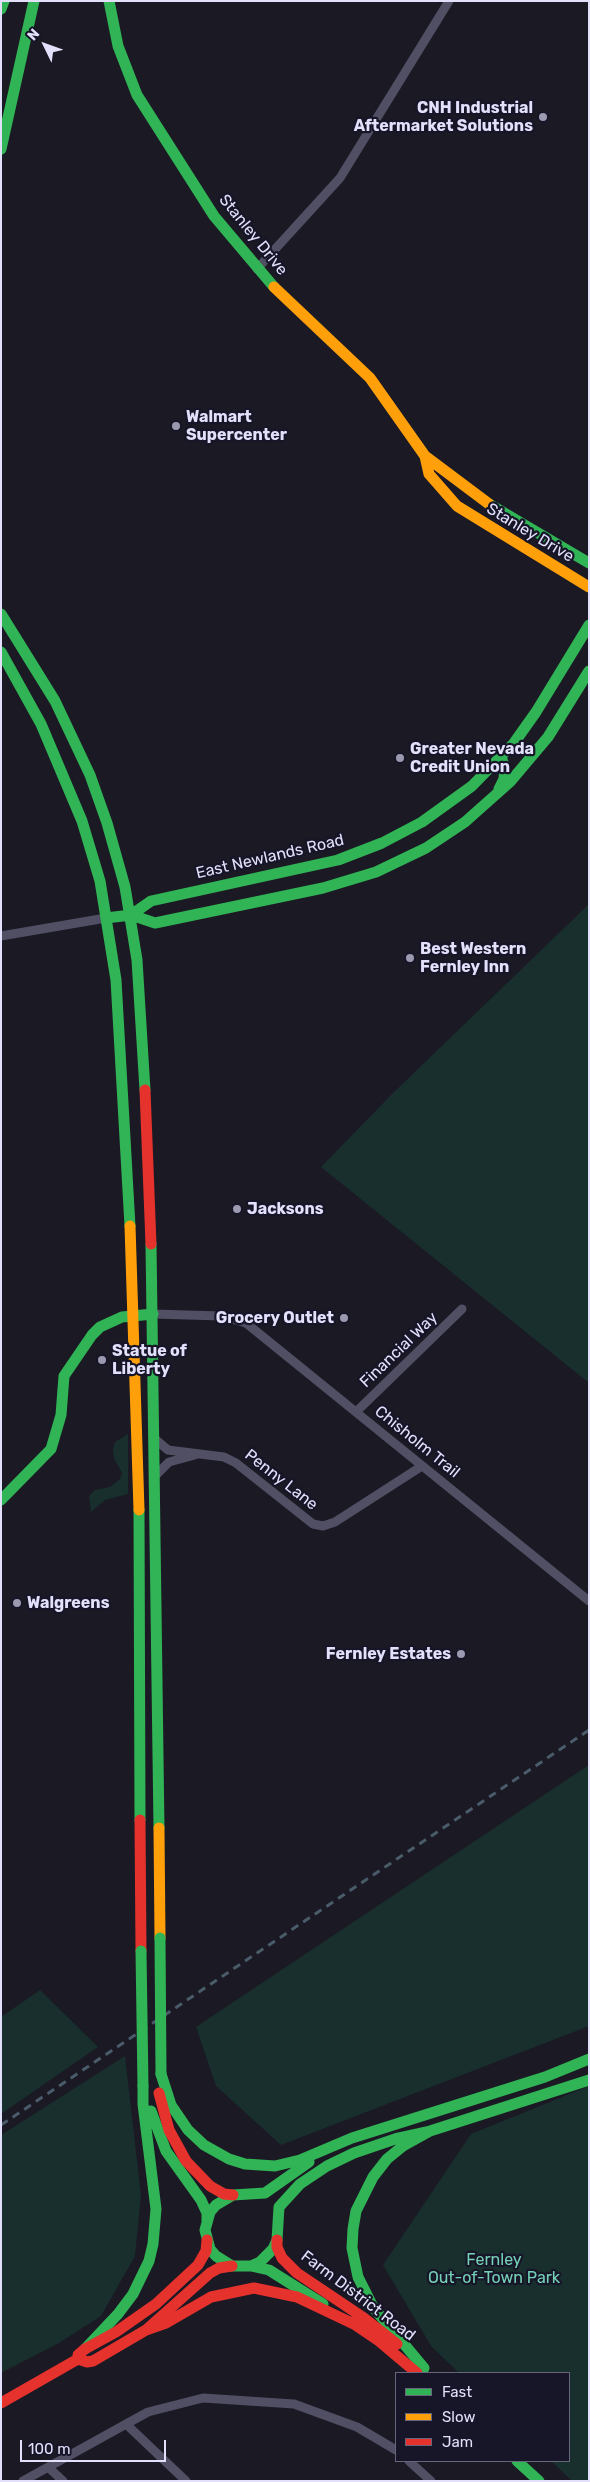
<!DOCTYPE html>
<html>
<head>
<meta charset="utf-8">
<style>
  body { margin:0 }
  #map { position:relative; width:590px; height:2482px; overflow:hidden; background:#1a1924; font-family:Rubik,sans-serif }
  canvas { display:block }
  .frame { position:absolute; inset:0; border:2px solid #e2e0fb; pointer-events:none }
  .legend { position:absolute; left:395px; top:2372px; width:175px; height:90px; box-sizing:border-box; background:#171528; border:1px solid #68667c; margin:0; padding:6px 9px; list-style:none; font-size:15px; color:#e2e0fb }
  .legend li { display:flex; align-items:center; gap:10px; height:25px }
  .legend b { width:25px; border:1px solid #68667c }
  .north { position:absolute; left:20px; top:20px; width:50px; height:50px; -webkit-text-stroke:4px #171528; paint-order:stroke; rotate:312deg; font-size:14px; font-weight:700; line-height:20px; text-align:center; color:#e2e0fb }
  .north::after { content:''; display:block; margin:auto; width:18px; height:22px; background:#e2e0fb; clip-path:polygon(50% 0,100% 100%,50% 72%,0 100%) }
  .scale { position:absolute; left:20px; top:2440px; width:146px; height:22px; box-sizing:border-box; border:2px solid #e2e0fb; border-top:0; padding-left:6px; font-size:15px; line-height:18px; white-space:nowrap; color:#e2e0fb; -webkit-text-stroke:4px #171528; paint-order:stroke }
</style>
</head>
<body>
<div id="map">
<canvas width="590" height="2482"></canvas>
<div class="frame"></div>
<ul class="legend">
<li><b style="height:6px;background:#30b455"></b>Fast</li>
<li><b style="height:6px;background:#ff9f0a"></b>Slow</li>
<li><b style="height:6px;background:#e5322d"></b>Jam</li>
</ul>
<div class="north">N</div>
<div class="scale">100 m</div>
</div>
<script>
const context = document.querySelector('canvas').getContext('2d');
context.lineJoin = 'round';
function fill(path, color) {
  context.fillStyle = color;
  context.fill(path, 'evenodd');
}
function toPath(rows) {
  const path = new Path2D();
  for (const r of rows) {
    path.moveTo(r[0], r[1]);
    for (let i = 2; i < r.length; i += 2) path.lineTo(r[i], r[i + 1]);
  }
  return path;
}
function stroke(path, color, width, dash) {
  context.strokeStyle = color;
  context.lineWidth = width;
  context.lineCap = dash ? 'butt' : 'round';
  context.setLineDash(dash || []);
  context.stroke(path);
}
function label(font, color, halo, rows, align = 'center') {
  context.font = font + ' Rubik,sans-serif';
  context.lineWidth = 4.5;
  context.setLineDash([]);
  context.textBaseline = 'middle';
  context.strokeStyle = halo;
  context.fillStyle = color;
  for (const [text, x, y, turn = 0] of rows) {
    context.save();
    context.translate(x, y);
    context.rotate((+turn || 0) * Math.PI / 180);
    context.textAlign = isNaN(turn) ? turn : align;
    if (halo) context.strokeText(text, 0, 0);
    context.fillText(text, 0, 0);
    context.restore();
  }
}
const green = toPath([
  [589,904,589,1383,321,1167,393,1093],
  [128,1434,128,1494,105,1500,91,1512,89,1496,95,1490,110,1487,120,1479,122,1473,114,1458,113,1449,115,1442],
  [589,1765,589,2026,281,2145,216,2086,196,2027],
  [40,1990,98,2047,1,2114,1,2017],
  [125,2056,141,2195,135,2256,101,2316,59,2343,1,2373,1,2135],
  [589,2086,589,2481,572,2481,551,2461,569,2461,569,2373,459,2373,431,2346,383,2265,471,2134]
]);
const street = toPath([
  [257,269,340,178,449,1],
  [1,936,106,918],
  [153,1314,221,1316,246,1323,589,1601],
  [356,1412,462,1309],
  [155,1439,168,1450,224,1457,236,1463,313,1524,323,1526,335,1522,422,1466],
  [156,1475,169,1462,195,1455],
  [126,2424,186,2481],
  [409,2461,431,2481],
  [48,2467,63,2481],
  [23,2481,148,2412,203,2398,294,2404,357,2427,396,2450]
]);
const fast = toPath([
  [109,1,118,46,137,95,214,216,274,287],
  [1,9,4,1],
  [1,149,34,1],
  [489,504,589,563],
  [1,614,55,701,90,775,107,823,125,887,137,960,145,1090],
  [1,652,41,724,82,821,100,881,116,980,130,1226],
  [499,789,504,779,505,768,501,757],
  [131,915,155,923,323,888,376,872,426,848,465,822,510,782,548,737,589,671],
  [106,918,131,915,151,901,338,860,382,843,422,822,472,786,514,743,536,712,589,625],
  [151,1244,159,1828],
  [1,1500,51,1449,61,1415,64,1376,92,1335,100,1327,122,1317,153,1314],
  [139,1510,140,1820],
  [161,2074,171,2105,188,2130,204,2145,229,2159,245,2164,275,2166,300,2160,352,2138,545,2077,589,2059],
  [151,2111,166,2151,201,2200,207,2213,207,2221],
  [309,2162,265,2193,233,2195,216,2205,210,2212,205,2230,210,2249,216,2256,232,2266,251,2266,260,2262,273,2249,277,2240,279,2207,300,2184,327,2166,354,2153,398,2138,430,2131],
  [251,2266,269,2270,323,2304],
  [85,2349,118,2314,133,2294,149,2261,153,2244,156,2209,143,2104,143,2086],
  [424,2368,373,2307,358,2277,352,2248,353,2229,356,2211,373,2177,387,2159,403,2146,430,2131,589,2080],
  [517,2461,539,2481]
]);
const slow = toPath([
  [274,287,370,378,425,456,489,504],
  [425,456,429,474,457,506,589,587],
  [130,1226,139,1510],
  [159,1828,160,1938]
]);
const jam = toPath([
  [145,1090,151,1244],
  [140,1820,141,1951],
  [159,2093,169,2130,186,2161,210,2186,224,2194,233,2195],
  [277,2240,277,2247,282,2258,297,2273,364,2318,397,2344],
  [351,2322,379,2341,417,2373],
  [146,2330,166,2323,211,2297,254,2288,297,2297,358,2326],
  [78,2359,87,2362,93,2361,146,2330,210,2273,219,2268,232,2266],
  [1,2403,78,2359,78,2355,85,2349,116,2332,156,2304,198,2265,206,2251,207,2240]
]);
const rail = toPath([
  [1,2125,589,1730]
]);
const fastBridge = toPath([
  [160,1938,161,2074],
  [141,1951,143,2086]
]);
const markers = [
  [543,117,5,"#9c9ab0"],
  [176,426,5,"#9c9ab0"],
  [400,758,5,"#9c9ab0"],
  [410,958,5,"#9c9ab0"],
  [237,1209,5,"#9c9ab0"],
  [344,1318,5,"#9c9ab0"],
  [102,1360,5,"#9c9ab0"],
  [17,1603,5,"#9c9ab0"],
  [461,1654,5,"#9c9ab0"]
];
const poiNames = [
  ["CNH Industrial",533,108,"right"],
  ["Aftermarket Solutions",533,126,"right"],
  ["Walmart",186,417],
  ["Supercenter",186,435],
  ["Greater Nevada",410,749],
  ["Credit Union",410,767],
  ["Best Western",420,949],
  ["Fernley Inn",420,967],
  ["Jacksons",247,1209],
  ["Grocery Outlet",334,1318,"right"],
  ["Statue of",112,1351],
  ["Liberty",112,1369],
  ["Walgreens",27,1603],
  ["Fernley Estates",451,1654,"right"]
];
const streetNames = [
  ["Stanley Drive",253,235,51],
  ["Stanley Drive",530,533,31],
  ["East Newlands Road",270,857,-13],
  ["Financial Way",399,1350,-44],
  ["Chisholm Trail",417,1442,39],
  ["Penny Lane",281,1480,38],
  ["Farm District Road",358,2296,37]
];
const parkNames = [
  ["Fernley",494,2260],
  ["Out-of-Town Park",494,2278]
];
fill(green, '#182f2e');
stroke(street, '#504f63', 9);
stroke(fast, '#30b455', 11);
stroke(slow, '#ff9f0a', 11);
stroke(jam, '#e5322d', 11);
stroke(rail, '#4a5c6a', 3, [8, 6]);
stroke(fastBridge, '#30b455', 11);
for (const [x, y, r, color] of markers) {
  const dot = new Path2D();
  dot.arc(x, y, r, 0, 2 * Math.PI);
  context.fillStyle = color;
  context.fill(dot);
  stroke(dot, '#171528', 2);
}
label('bold 16px', '#e2e0fb', '#171528', poiNames, 'left');
label('16px', '#e2e0fb', '#171528', streetNames);
label('16px', '#75d2b7', '#171528', parkNames);
</script>
</body>
</html>
